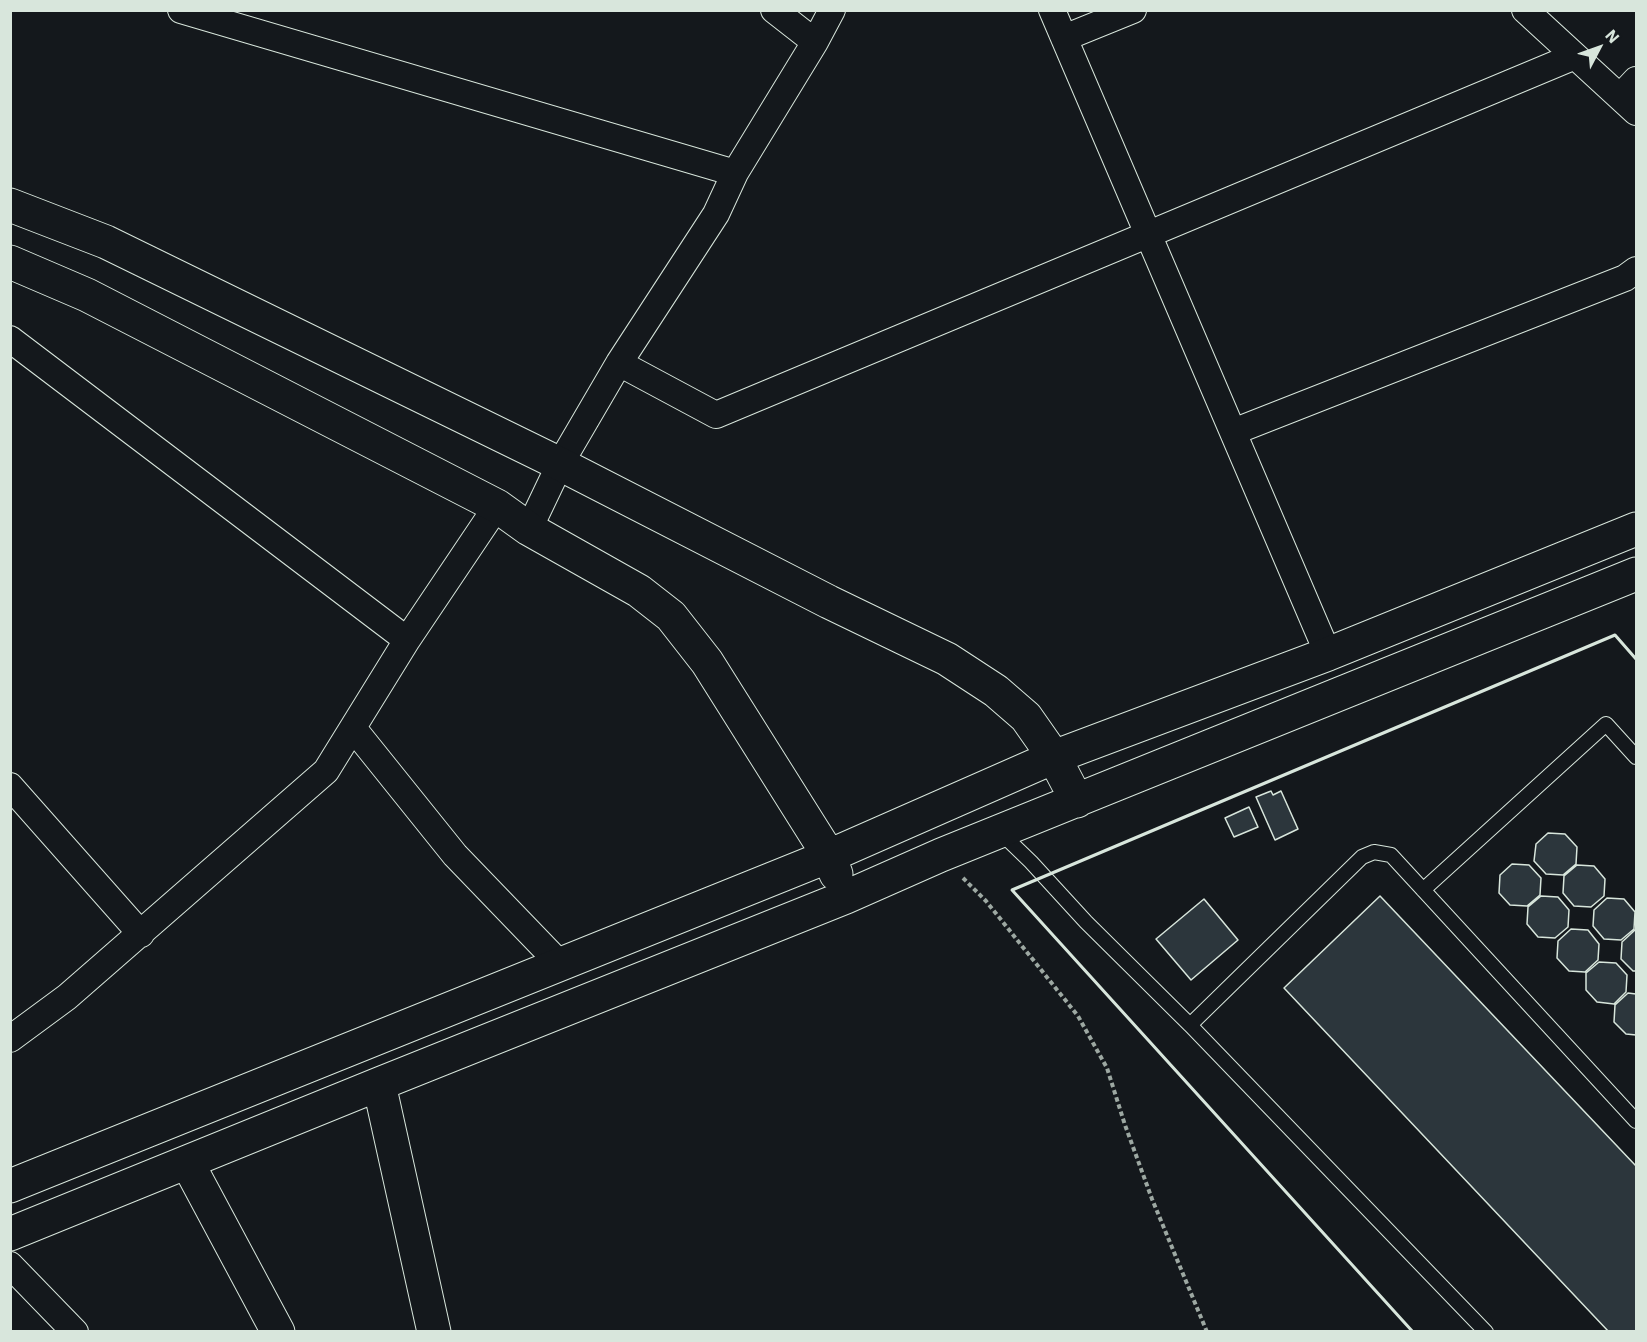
<!DOCTYPE html>
<html>
<head>
<meta charset="utf-8">
<style>
  body { margin:0 }
  #map { position:relative; width:1647px; height:1342px; overflow:hidden; background:#14181c; font-family:"IBM Plex Sans",sans-serif }
  canvas { display:block }
  .frame { position:absolute; inset:0; border:12px solid #d8e6dc; pointer-events:none }
  .north { position:absolute; left:1569px; top:18px; width:60px; height:60px; -webkit-text-stroke:4px #14181c; paint-order:stroke; rotate:49deg; font-size:16px; font-weight:700; line-height:24px; text-align:center; color:#d8e6dc }
  .north::after { content:''; display:block; margin:auto; width:21px; height:27px; background:#d8e6dc; clip-path:polygon(50% 0,100% 100%,50% 72%,0 100%) }
</style>
</head>
<body>
<div id="map">
<canvas width="1647" height="1342"></canvas>
<div class="frame"></div>
<div class="north">N</div>
</div>
<script>
const context = document.querySelector('canvas').getContext('2d');
context.lineJoin = 'round';
function fill(path, color) {
  context.fillStyle = color;
  context.fill(path, 'evenodd');
}
function toPath(rows) {
  const path = new Path2D();
  for (const r of rows) {
    path.moveTo(r[0], r[1]);
    for (let i = 2; i < r.length; i += 2) path.lineTo(r[i], r[i + 1]);
  }
  return path;
}
function stroke(path, color, width, dash) {
  context.strokeStyle = color;
  context.lineWidth = width;
  context.lineCap = dash ? 'butt' : 'round';
  context.setLineDash(dash || []);
  context.stroke(path);
}
const building = toPath([
  [1271,791,1273,795,1281,791,1298,829,1275,840,1256,797,1271,791],
  [1249,807,1258,827,1234,837,1225,818,1249,807],
  [1548,833,1565,834,1577,847,1576,864,1563,875,1546,874,1534,861,1536,844,1548,833],
  [1512,864,1529,865,1541,878,1540,895,1527,906,1510,905,1499,893,1500,875,1512,864],
  [1577,865,1594,866,1605,879,1604,896,1591,907,1574,906,1563,893,1564,876,1577,865],
  [1380,896,1636,1166,1636,1332,1609,1332,1284,988,1380,896],
  [1541,896,1558,897,1569,910,1568,927,1555,938,1538,937,1527,924,1528,907,1541,896],
  [1607,898,1624,899,1635,912,1634,929,1621,940,1604,939,1593,926,1594,910,1607,898],
  [1204,899,1238,940,1191,980,1156,939,1204,899],
  [1571,929,1588,930,1599,944,1598,960,1585,972,1569,971,1557,958,1558,941,1571,929],
  [1635,930,1636,930,1636,971,1633,971,1621,959,1622,942,1635,930],
  [1599,962,1616,963,1627,975,1626,992,1614,1004,1597,1002,1586,990,1586,973,1599,962],
  [1628,993,1636,994,1636,1035,1626,1034,1614,1022,1615,1005,1628,993]
]);
const path = toPath([
  [963,878,986,901,1078,1016,1107,1068,1125,1125,1152,1199,1207,1332]
]);
const lane = toPath([
  [1000,832,1031,862,1086,922,1190,1025,1486,1332],
  [1423,890,1606,724,1636,757],
  [1190,1025,1362,857,1374,852,1391,855,1636,1121]
]);
const street = toPath([
  [181,10,735,173],
  [774,10,815,42],
  [1052,10,1328,654],
  [1525,10,1636,112],
  [1064,38,1133,10],
  [1620,97,1636,80],
  [10,339,407,640],
  [619,363,716,415,1575,56],
  [1233,432,1625,278,1636,270],
  [529,529,560,464,619,363,716,214,735,173,815,42,832,10],
  [353,728,455,855,560,964],
  [10,786,141,934],
  [10,1039,67,997,326,771,407,640,497,506],
  [10,1265,75,1332]
]);
const secondary = toPath([
  [10,205,106,242,560,464,829,602,947,659,996,691,1026,717,1054,757,1077,801],
  [10,262,87,295,497,506,529,529,639,591,671,616,707,662,829,856,836,874],
  [379,1084,434,1332],
  [187,1162,278,1332],
  [10,1186,829,856,1054,757,1328,654,1636,529],
  [10,1234,379,1084,846,897,941,855,1636,574]
]);
const wall = toPath([
  [1413,1332,1012,890,1615,635,1636,659]
]);
fill(building, '#2c363c');
stroke(building, '#d8e6dc', 1.5);
stroke(lane, '#d8e6dc', 16);
stroke(street, '#d8e6dc', 28);
stroke(secondary, '#d8e6dc', 35);
stroke(path, '#9da8a2', 4, [4.5, 3]);
stroke(lane, '#14181c', 14);
stroke(street, '#14181c', 26);
stroke(secondary, '#14181c', 33);
stroke(wall, '#d8e6dc', 3);
</script>
</body>
</html>
